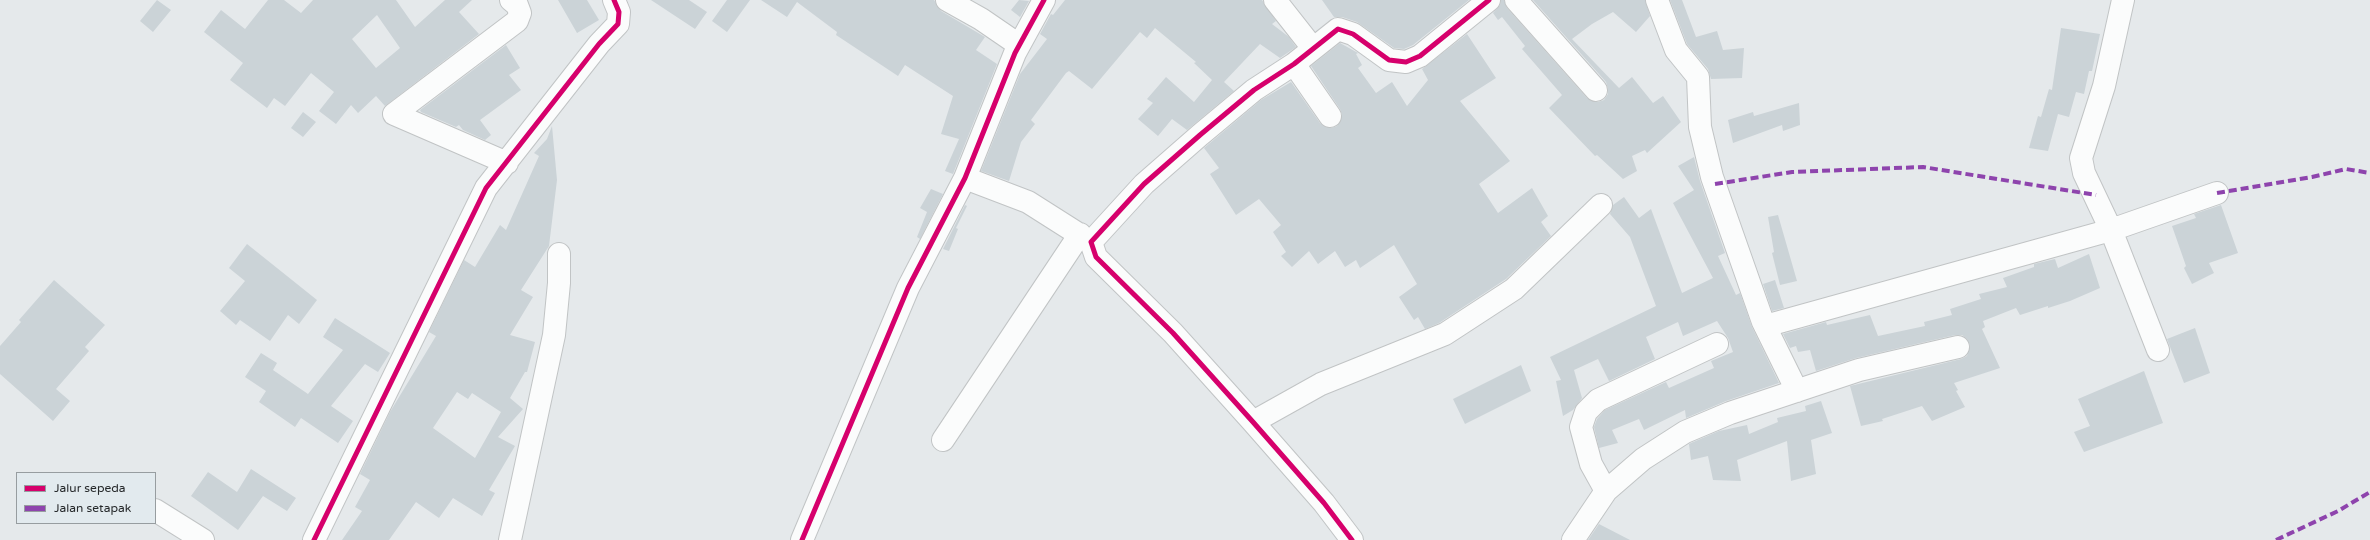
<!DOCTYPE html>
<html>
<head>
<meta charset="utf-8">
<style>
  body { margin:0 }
  #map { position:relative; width:2370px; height:540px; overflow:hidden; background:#e5e9eb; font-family:"Varela Round",sans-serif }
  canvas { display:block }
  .legend { position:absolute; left:16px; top:472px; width:140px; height:52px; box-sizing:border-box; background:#e2eaee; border:1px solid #979da0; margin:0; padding:5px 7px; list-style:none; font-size:12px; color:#272a2c }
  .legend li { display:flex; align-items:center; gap:8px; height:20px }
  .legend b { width:20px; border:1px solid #979da0 }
</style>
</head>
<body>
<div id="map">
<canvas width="2370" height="540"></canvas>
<ul class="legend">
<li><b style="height:5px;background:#d6006c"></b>Jalur sepeda</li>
<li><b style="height:5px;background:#8e44ad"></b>Jalan setapak</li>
</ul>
</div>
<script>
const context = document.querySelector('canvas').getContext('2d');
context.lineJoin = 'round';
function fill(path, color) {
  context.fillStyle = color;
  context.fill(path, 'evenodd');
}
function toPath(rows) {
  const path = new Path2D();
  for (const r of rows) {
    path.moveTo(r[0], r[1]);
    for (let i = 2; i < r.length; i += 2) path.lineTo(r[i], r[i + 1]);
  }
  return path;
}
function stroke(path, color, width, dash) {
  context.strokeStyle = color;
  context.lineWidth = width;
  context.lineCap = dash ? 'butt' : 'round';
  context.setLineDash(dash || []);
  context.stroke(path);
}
const building = toPath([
  [157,0,171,10,153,32,140,21],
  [268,0,284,0,301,13,313,0,396,0,415,27,445,0,472,0,459,12,479,34,385,106,376,96,358,113,351,105,336,124,319,111,334,92,311,73,285,106,274,98,267,108,230,80,243,63,204,32,221,10,245,29],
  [377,15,400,48,376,68,352,39],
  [558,0,587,0,599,20,577,33],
  [651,0,689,0,707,12,695,29],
  [727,0,750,0,727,32,712,21],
  [761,0,934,0,941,11,985,37,976,50,997,64,953,174,945,171,959,139,941,134,953,96,905,65,898,76,836,35,837,32,797,2,787,17],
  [1019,0,1029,1,1020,17,1011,10],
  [1065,0,1262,0,1276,21,1272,24,1289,37,1296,47,1280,58,1260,44,1224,82,1234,91,1187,130,1172,119,1158,136,1138,119,1153,103,1147,99,1166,77,1194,102,1212,80,1194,63,1196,62,1155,28,1147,38,1140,32,1092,89,1069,71,1066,73,1031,120,1035,124,1021,142,1009,181,981,171,1020,74,1047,39,1040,34,1051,14,1053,15],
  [1322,0,1469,0,1413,45,1404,49,1394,48,1357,22,1342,17,1334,17],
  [1501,0,1504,0,1507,8,1587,98,1598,102,1604,100,1608,94,1608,88,1606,82,1533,0,1645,0,1650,16,1636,32,1613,12,1592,24,1572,39,1619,88,1632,77,1653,103,1663,96,1681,122,1647,153,1645,150,1632,156,1637,171,1623,179,1597,155,1595,156,1549,108,1562,95,1522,49,1525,46,1502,17,1498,20,1493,13,1500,5],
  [1670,0,1682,0,1696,37,1717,31,1723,50,1744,48,1742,78,1711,79,1708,69,1687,44],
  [2061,28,2100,34,2092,71,2089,71,2084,94,2076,92,2069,117,2058,114,2048,151,2029,148,2038,116,2041,117,2049,89,2052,90],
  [1467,34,1496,78,1460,101,1510,161,1479,184,1498,213,1532,188,1548,216,1541,222,1551,236,1506,279,1439,323,1425,329,1418,317,1414,320,1399,297,1417,284,1394,245,1360,268,1356,260,1345,267,1335,251,1318,264,1309,251,1292,267,1281,256,1286,252,1273,232,1281,225,1259,199,1236,215,1210,174,1219,168,1204,148,1261,100,1291,82,1320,123,1331,128,1337,126,1342,115,1340,109,1311,66,1340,43,1358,53,1356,54,1362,65,1358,68,1376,93,1392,82,1407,106,1428,80,1422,69],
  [506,45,520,68,509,75,521,90,480,120,491,135,485,140,463,130,459,125,456,127,421,112,420,110],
  [1799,103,1800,125,1783,131,1782,125,1733,143,1728,120,1753,112,1754,116],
  [303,112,316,122,303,137,291,128],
  [552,126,557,180,549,246,521,290,533,297,510,335,535,342,527,372,525,372,510,398,523,409,498,437,515,446,489,490,495,493,482,516,453,498,439,518,416,502,389,540,342,540,362,511,355,507,370,480,360,474,390,412,436,336,429,332,464,260,475,267,500,225,506,230,539,156,534,153,547,139],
  [457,392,468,399,472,393,501,412,475,458,433,428],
  [1694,157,1700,181,1725,253,1718,256,1736,295,1740,293,1752,327,1779,383,1726,401,1686,418,1685,410,1644,430,1639,419,1612,430,1618,443,1599,448,1594,427,1597,419,1605,410,1666,382,1669,388,1714,368,1711,361,1733,352,1728,338,1717,321,1683,336,1678,322,1646,337,1655,359,1609,381,1598,359,1574,370,1582,398,1573,410,1563,416,1556,381,1561,380,1550,357,1656,306,1630,237,1610,214,1613,205,1624,197,1639,218,1651,209,1682,293,1713,278,1673,203,1694,190,1678,166],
  [931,189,943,194,920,239,917,237,927,212,920,208],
  [965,205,967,206,956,228,958,229,949,251,943,249],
  [2221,205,2238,253,2209,263,2214,273,2192,284,2184,268,2186,266,2172,226,2196,218,2194,214],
  [1778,215,1797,281,1780,285,1772,253,1774,252,1768,217],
  [247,244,317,300,299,324,288,315,270,341,240,320,236,325,220,311,245,281,229,268],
  [2089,254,2100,288,2070,301,2048,308,2048,306,2020,315,2016,308,1983,321,1985,327,1982,329,2000,368,1954,383,1958,390,1956,391,1965,407,1932,421,1922,406,1882,419,1883,421,1861,426,1850,386,1961,359,1967,356,1970,345,1967,339,1962,335,1955,335,1856,358,1816,371,1810,350,1798,352,1796,346,1790,348,1783,334,1826,322,1827,325,1870,315,1878,336,1925,326,1924,322,1952,315,1950,309,1981,299,1979,294,2007,287,2003,278,2034,267,2034,264,2055,259,2058,268],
  [54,280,105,325,85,347,89,351,56,389,70,401,53,421,0,374,0,346,21,322,19,320],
  [1775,280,1784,308,1772,311,1763,284],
  [335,318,390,353,378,372,365,364,331,406,353,421,338,443,301,418,295,427,259,402,266,391,245,377,261,353,277,363,273,370,308,394,343,350,323,337],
  [2195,328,2210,373,2184,383,2167,339],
  [1521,365,1531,391,1465,424,1453,399],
  [2144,371,2163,423,2084,452,2074,432,2090,426,2078,399],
  [1821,401,1832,433,1811,440,1816,474,1791,481,1787,441,1737,460,1741,481,1713,480,1708,456,1691,460,1689,444,1691,443,1719,431,1747,425,1749,434,1778,422,1777,418,1806,411,1805,406],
  [251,469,296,498,287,511,263,496,238,530,191,496,208,472,237,492],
  [1599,524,1630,540,1588,540]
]);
const minor = toPath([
  [947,0,981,19,1019,45],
  [1275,0,1312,47],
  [1516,0,1596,90],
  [1657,0,1676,50,1698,77,1700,127,1712,177,1763,322,1797,391],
  [2123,0,2104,86,2081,158,2084,173,2111,230,2158,350],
  [1294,64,1330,116],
  [507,163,394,114,517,21,520,13,517,5,511,0],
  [965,178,1028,202,1091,242],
  [1765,326,2111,230,2217,193],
  [1253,422,1321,384,1445,334,1514,289,1601,205],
  [943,440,1080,234],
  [1606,491,1591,464,1581,427,1586,412,1598,400,1717,344],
  [155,510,203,540],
  [314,540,486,188,599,44,618,24,619,12,614,0],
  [510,540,554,335,559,283,559,254],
  [802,540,908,288,965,178,1015,53,1044,0],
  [1352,540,1324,503,1253,422,1173,333,1096,257,1091,242,1144,184,1200,135,1254,90,1294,64,1338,29,1353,34,1389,60,1406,62,1420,56,1489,0],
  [1573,540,1606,491,1643,459,1685,432,1730,413,1859,370,1958,347]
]);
const quiet = toPath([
  [1715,184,1792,172,1923,167,2096,195],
  [2217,193,2312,177,2346,169,2370,173],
  [2276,540,2338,511,2370,492]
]);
const cycleway = toPath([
  [314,540,486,188,599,44,618,24,619,12,614,0],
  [802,540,908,288,965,178,1015,53,1044,0],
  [1352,540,1324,503,1253,422,1173,333,1096,257,1091,242,1144,184,1200,135,1254,90,1294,64,1338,29,1353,34,1389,60,1406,62,1420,56,1489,0]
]);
fill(building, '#cbd3d7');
stroke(minor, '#c1c4c5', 24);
stroke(minor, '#fbfcfc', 22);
stroke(quiet, '#8e44ad', 4, [8, 4]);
stroke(cycleway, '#d6006c', 5);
</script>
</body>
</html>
